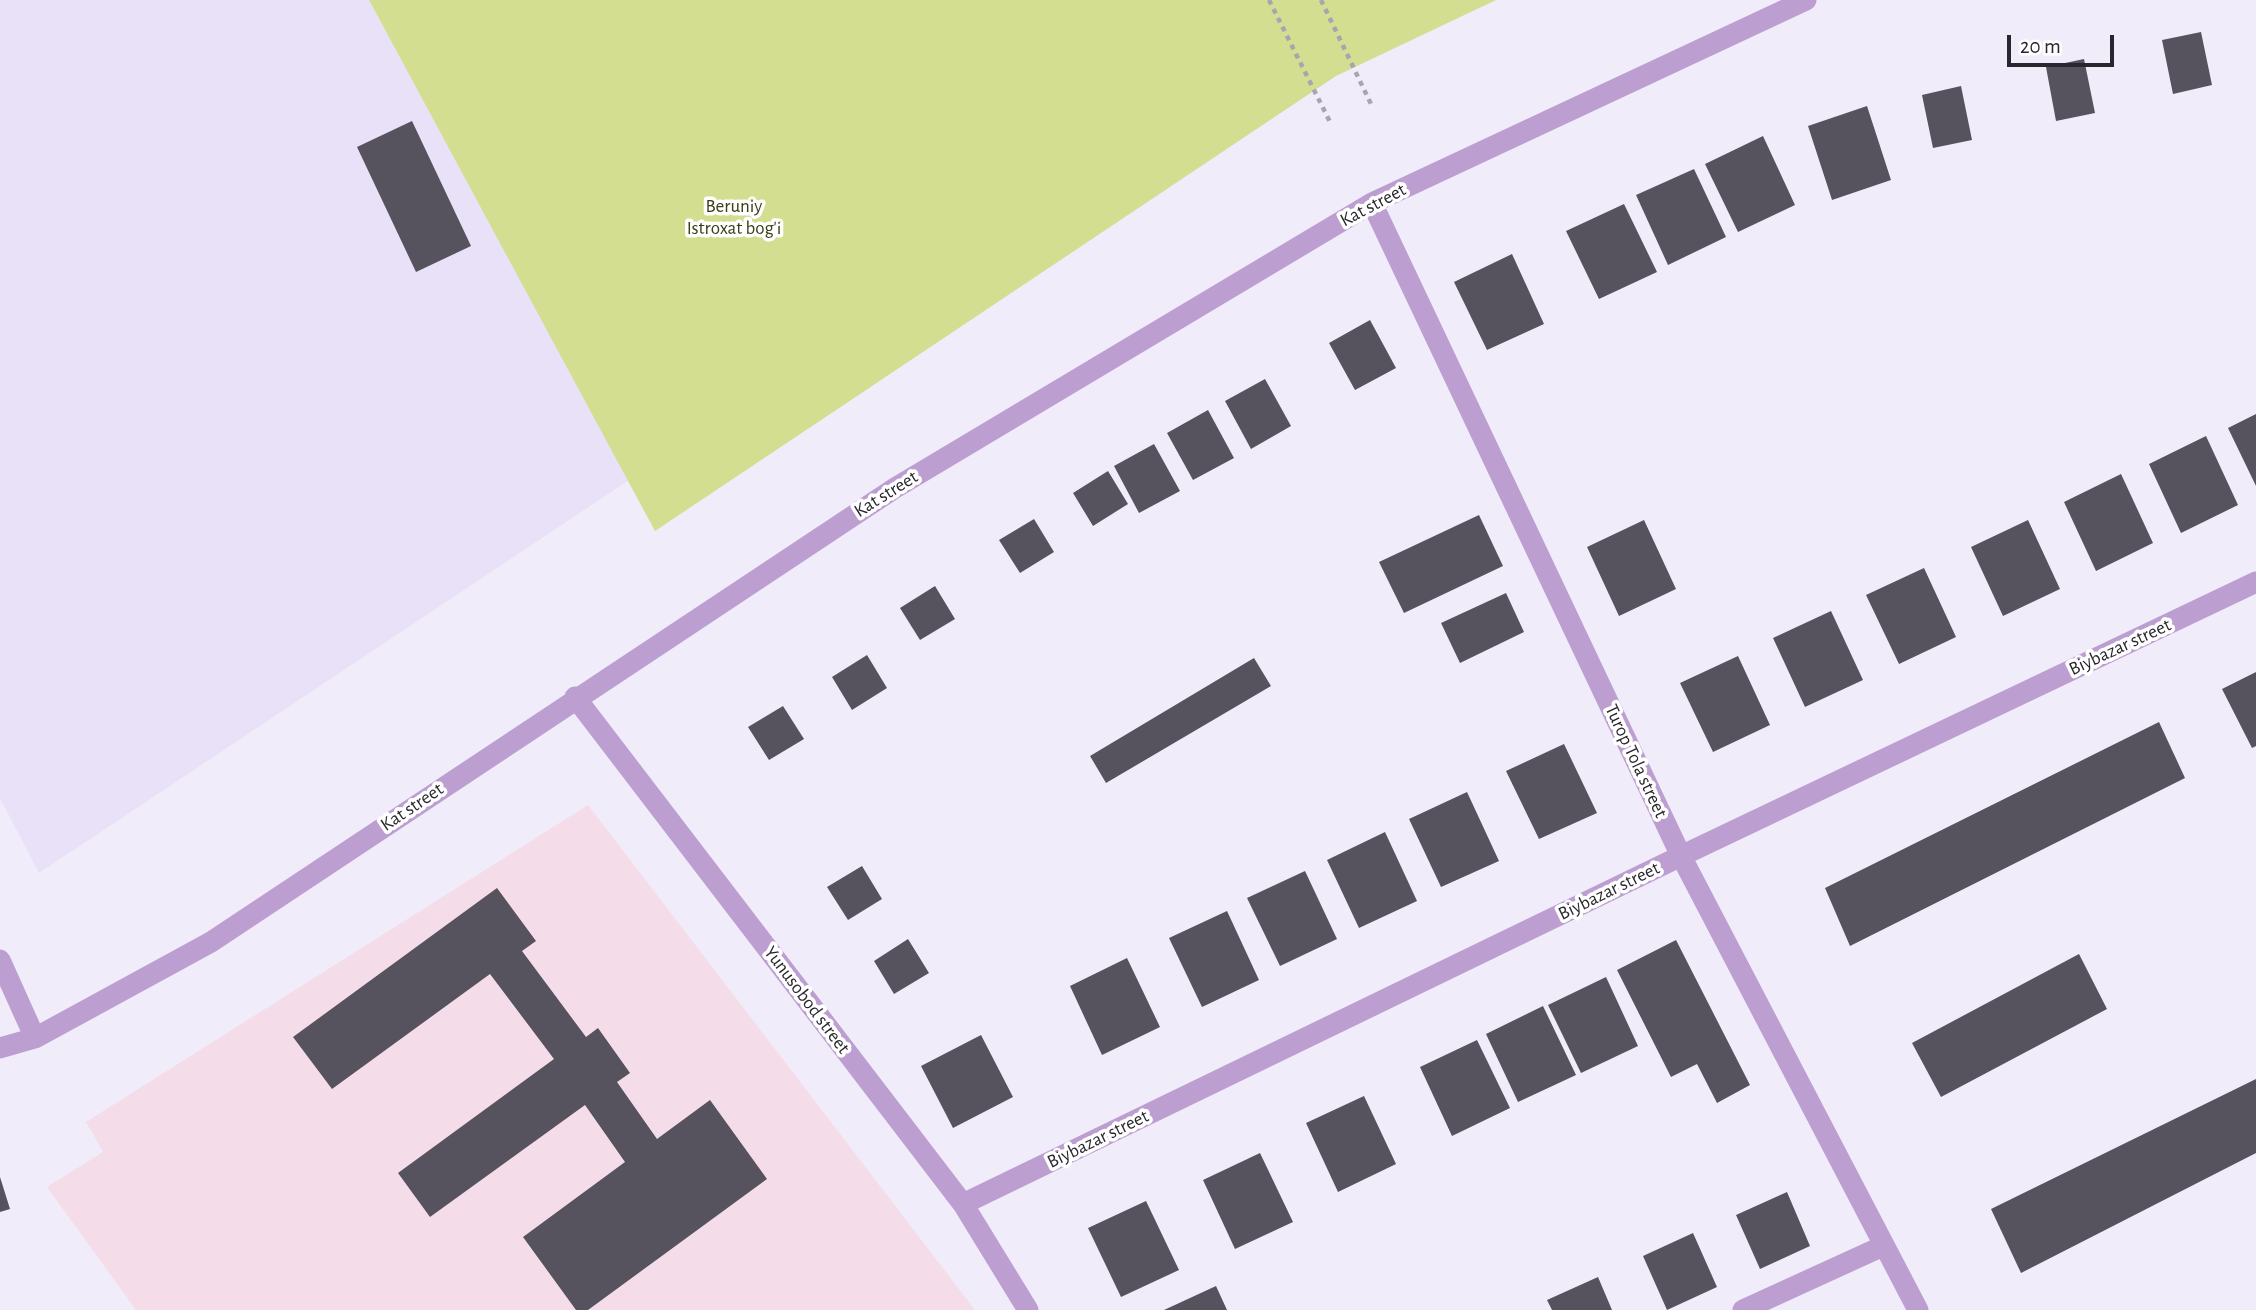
<!DOCTYPE html>
<html>
<head>
<meta charset="utf-8">
<style>
  body { margin:0 }
  #map { position:relative; width:2256px; height:1310px; overflow:hidden; background:#f0ecfa; font-family:"Alegreya Sans",sans-serif }
  canvas { display:block }
  .scale { position:absolute; left:2007px; top:35px; width:107px; height:32px; box-sizing:border-box; border:4px solid #29272d; border-top:0; padding-left:9px; font-size:21px; line-height:24px; white-space:nowrap; color:#29272d; -webkit-text-stroke:5px #fff; paint-order:stroke }
</style>
</head>
<body>
<div id="map">
<canvas width="2256" height="1310"></canvas>
<div class="scale">20 m</div>
</div>
<script>
const context = document.querySelector('canvas').getContext('2d');
context.lineJoin = 'round';
function fill(path, color) {
  context.fillStyle = color;
  context.fill(path, 'evenodd');
}
function toPath(rows) {
  const path = new Path2D();
  for (const r of rows) {
    path.moveTo(r[0], r[1]);
    for (let i = 2; i < r.length; i += 2) path.lineTo(r[i], r[i + 1]);
  }
  return path;
}
function stroke(path, color, width, dash) {
  context.strokeStyle = color;
  context.lineWidth = width;
  context.lineCap = dash ? 'butt' : 'round';
  context.setLineDash(dash || []);
  context.stroke(path);
}
function label(font, color, halo, rows, align = 'center') {
  context.font = font + ' "Alegreya Sans",sans-serif';
  context.lineWidth = 7;
  context.setLineDash([]);
  context.textBaseline = 'middle';
  context.strokeStyle = halo;
  context.fillStyle = color;
  for (const [text, x, y, turn = 0] of rows) {
    context.save();
    context.translate(x, y);
    context.rotate((+turn || 0) * Math.PI / 180);
    context.textAlign = isNaN(turn) ? turn : align;
    if (halo) context.strokeText(text, 0, 0);
    context.fillText(text, 0, 0);
    context.restore();
  }
}
const built = toPath([
  [0,0,369,0,629,480,39,873,0,798]
]);
const education = toPath([
  [588,805,975,1310,136,1310,47,1187,103,1152,86,1122]
]);
const green = toPath([
  [369,0,1496,0,1336,76,655,531]
]);
const building = toPath([
  [2201,32,2212,85,2173,94,2162,40],
  [2084,59,2095,113,2056,121,2046,67],
  [1961,86,1972,140,1933,148,1922,95],
  [1867,106,1891,180,1832,200,1808,126],
  [412,121,471,246,416,272,357,147],
  [1763,136,1795,205,1738,232,1705,164],
  [1694,169,1726,237,1668,265,1636,195],
  [1624,204,1657,272,1599,299,1566,231],
  [1512,254,1544,324,1487,350,1454,282],
  [1370,320,1396,368,1355,390,1329,343],
  [1265,379,1291,426,1251,449,1225,401],
  [1208,410,1234,458,1193,480,1167,433],
  [2256,414,2256,486,2228,428],
  [2206,436,2238,505,2181,533,2149,464],
  [1154,444,1180,491,1139,513,1114,466],
  [1108,471,1128,504,1093,526,1073,493],
  [2121,474,2153,543,2096,571,2064,502],
  [1479,515,1503,566,1404,613,1379,562],
  [1034,519,1054,552,1020,573,999,540],
  [1644,520,1676,589,1619,616,1587,547],
  [2028,520,2060,589,2003,616,1971,547],
  [1924,568,1956,637,1899,664,1866,595],
  [935,586,955,619,920,640,900,608],
  [1506,593,1524,632,1460,663,1441,623],
  [1831,611,1863,680,1805,707,1773,638],
  [867,655,887,688,852,710,832,677],
  [1738,656,1770,725,1713,752,1680,683],
  [1254,658,1271,686,1106,783,1090,756],
  [2256,672,2256,746,2252,748,2222,689],
  [783,706,804,739,769,760,748,727],
  [2159,722,2185,778,1850,946,1825,888],
  [1564,744,1597,813,1539,839,1506,771],
  [1467,792,1499,861,1441,887,1409,819],
  [1385,832,1417,901,1359,928,1327,860],
  [862,866,882,899,848,920,827,887],
  [1305,871,1337,939,1280,966,1247,898],
  [497,888,536,941,522,951,586,1037,598,1028,630,1073,617,1082,657,1139,710,1100,767,1179,588,1310,576,1310,523,1237,625,1162,585,1105,430,1217,398,1173,554,1059,490,974,332,1089,293,1037],
  [1227,911,1259,980,1202,1007,1169,938],
  [908,939,929,973,894,994,874,961],
  [1676,940,1750,1085,1717,1103,1697,1064,1671,1077,1617,970],
  [2079,954,2107,1009,1941,1097,1912,1043],
  [1127,958,1160,1027,1102,1055,1070,986],
  [1606,977,1638,1046,1581,1073,1548,1005],
  [1543,1006,1576,1075,1518,1102,1486,1034],
  [981,1035,1013,1097,953,1128,921,1066],
  [1477,1040,1510,1108,1452,1136,1420,1067],
  [2256,1079,2256,1153,2021,1273,1991,1209],
  [1364,1096,1396,1164,1338,1192,1306,1123],
  [1260,1153,1293,1222,1235,1249,1203,1180],
  [0,1177,10,1209,0,1212],
  [1787,1192,1810,1246,1760,1269,1736,1215],
  [1146,1201,1179,1270,1121,1297,1088,1228],
  [1693,1233,1717,1287,1667,1310,1643,1256],
  [1598,1277,1612,1310,1552,1310,1547,1300],
  [1216,1286,1227,1310,1164,1310]
]);
const path = toPath([
  [1269,0,1331,124],
  [1321,0,1371,104]
]);
const minor = toPath([
  [1372,203,1681,856,1918,1310],
  [575,697,963,1204,1028,1310],
  [0,960,35,1038],
  [0,1048,35,1038,211,942,895,488,1372,203,1806,0],
  [963,1204,1681,856,2256,582],
  [1743,1310,1883,1246]
]);
const streetNames = [
  ["Kat street",1373,205,-28],
  ["Kat street",886,494,-32],
  ["Biybazar street",2120,647,-25],
  ["Turop Tola street",1636,761,65],
  ["Kat street",412,807,-34],
  ["Biybazar street",1609,891,-26],
  ["Yunusobod street",807,1000,53],
  ["Biybazar street",1098,1139,-26]
];
const parkNames = [
  ["Beruniy",734,206],
  ["Istroxat bog'i",734,228]
];
fill(built, '#e8e1f7');
fill(education, '#f4dde9');
fill(green, '#d4de90');
fill(building, '#56525e');
stroke(path, '#a8a5b0', 4.5, [5, 5]);
stroke(minor, '#bd9ed1', 21);
label('19px', '#29272d', '#fff', streetNames);
label('19px', '#3a3e16', '#fff', parkNames);
</script>
</body>
</html>
